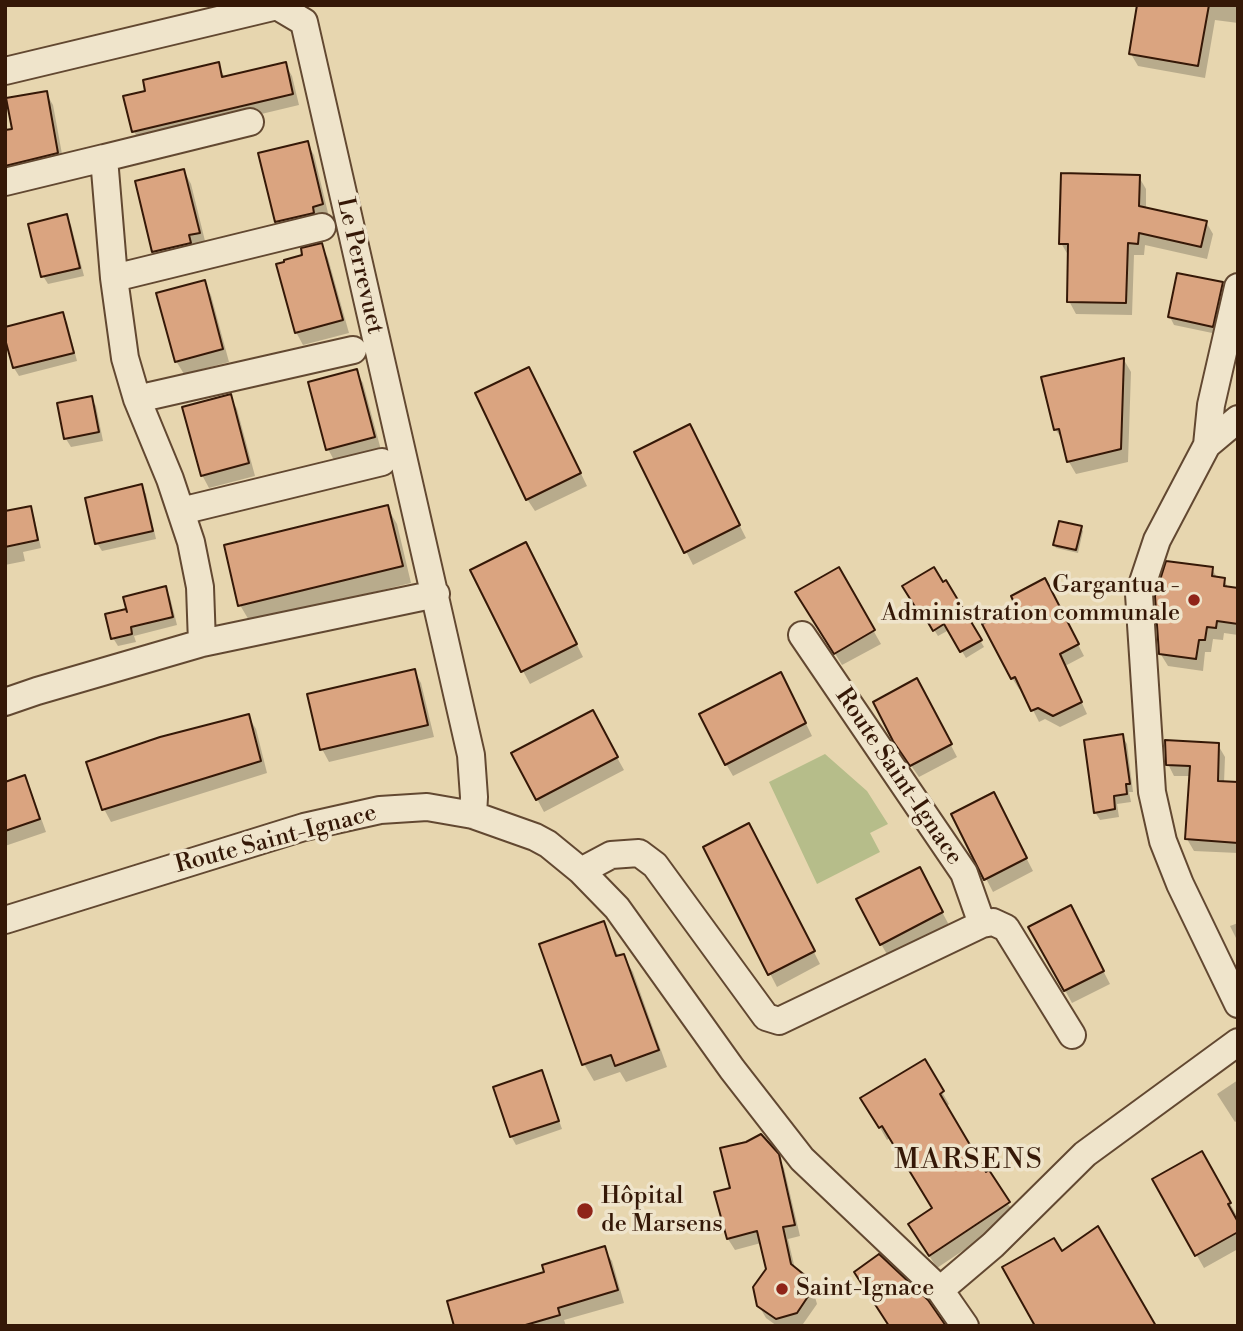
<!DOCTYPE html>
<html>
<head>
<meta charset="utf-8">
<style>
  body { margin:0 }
  #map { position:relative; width:1243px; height:1331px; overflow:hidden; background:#e7d6af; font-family:"Libre Bodoni",serif }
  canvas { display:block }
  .frame { position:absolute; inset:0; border:7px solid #351807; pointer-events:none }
</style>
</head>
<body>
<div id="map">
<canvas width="1243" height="1331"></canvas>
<div class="frame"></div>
</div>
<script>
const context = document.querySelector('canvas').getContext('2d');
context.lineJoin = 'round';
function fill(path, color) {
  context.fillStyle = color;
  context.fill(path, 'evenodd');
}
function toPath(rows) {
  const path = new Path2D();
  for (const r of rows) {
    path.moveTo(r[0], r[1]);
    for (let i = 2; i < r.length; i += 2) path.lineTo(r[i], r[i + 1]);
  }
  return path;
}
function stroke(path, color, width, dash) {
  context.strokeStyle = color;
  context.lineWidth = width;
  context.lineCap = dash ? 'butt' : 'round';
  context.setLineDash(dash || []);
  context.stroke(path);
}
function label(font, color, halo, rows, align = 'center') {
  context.font = font + ' "Libre Bodoni",serif';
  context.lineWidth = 7;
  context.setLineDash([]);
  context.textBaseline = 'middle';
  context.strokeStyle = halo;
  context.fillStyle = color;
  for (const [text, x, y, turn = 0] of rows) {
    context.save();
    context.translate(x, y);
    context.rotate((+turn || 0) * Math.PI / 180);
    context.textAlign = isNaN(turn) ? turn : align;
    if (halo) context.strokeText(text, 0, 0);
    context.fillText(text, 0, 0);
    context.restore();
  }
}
const green = toPath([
  [825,754,867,791,888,824,870,833,880,852,817,884,769,782]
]);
const shadow = toPath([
  [1139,5,1238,5,1238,23,1215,20,1205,78,1138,66,1131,54],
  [218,64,225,78,285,64,292,76,299,105,140,143,134,131,147,92],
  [46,93,53,105,64,165,5,181,5,132,14,130],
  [307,143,314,155,329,217,284,234,277,222,260,154],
  [184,171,191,184,206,245,161,264,153,252,137,183],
  [1139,177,1146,189,1146,209,1206,222,1213,234,1207,259,1145,245,1144,255,1134,255,1132,315,1076,314,1069,301,1068,255,1061,243],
  [67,217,71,225,84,276,48,284,43,276],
  [321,245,328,258,349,333,303,345,296,332,304,256],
  [204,283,211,295,229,362,184,374,176,361],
  [1221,284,1226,292,1217,334,1174,325,1170,317],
  [62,314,67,322,77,361,19,376,14,368,5,332],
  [1124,360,1131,372,1128,462,1076,474,1069,462,1064,442,1055,429],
  [356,371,363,383,381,450,335,462,328,449],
  [536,381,587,486,535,511,527,499],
  [230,396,237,409,255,476,209,488,202,475],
  [91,398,96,406,103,441,71,447,66,439,59,404],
  [696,439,746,538,693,565,636,453],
  [141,486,146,494,156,539,102,551,97,543],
  [30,507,34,516,41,548,23,552,25,561,5,565,5,512],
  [387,507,397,524,411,583,250,622,240,605],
  [1081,528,1083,531,1078,553,1056,548,1054,544],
  [533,556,583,657,530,684,523,671],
  [838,569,881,644,842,665,805,604],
  [1212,569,1218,579,1224,580,1229,589,1238,590,1238,635,1224,633,1223,640,1213,639,1211,652,1205,652,1203,671,1168,666,1160,653],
  [946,583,984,647,966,658,949,630,938,636,931,625,929,626,905,586,942,585],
  [165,588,170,597,177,625,134,636,136,642,118,646,113,638,129,618],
  [1051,592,1084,656,1065,666,1087,714,1060,727,1045,719,1039,722,1022,688,1019,689,1012,678],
  [414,671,421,683,434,737,329,762,322,749],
  [788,687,812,736,733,776,726,764],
  [924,693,957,757,919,777,903,754],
  [248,716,256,729,267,773,111,822,104,809],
  [599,725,624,770,544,812,513,754],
  [1122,736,1127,744,1133,792,1129,792,1131,802,1117,804,1119,817,1100,820,1095,812],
  [1218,745,1225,757,1224,783,1238,783,1238,853,1194,851,1187,839,1191,776,1174,776,1168,764],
  [24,777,31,790,46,832,5,846,5,784],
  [1000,807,1033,871,993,892,953,815],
  [756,838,820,964,777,987,705,848],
  [926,882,949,925,888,956,881,944],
  [1077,920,1110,984,1072,1003,1031,928],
  [603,923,619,957,623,956,633,972,667,1067,626,1082,620,1072,594,1081,584,1064],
  [1238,923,1238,942,1230,926],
  [924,1062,949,1104,946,1107,986,1175,1016,1215,937,1268,917,1237,934,1209,891,1137,887,1140,863,1098],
  [542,1072,562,1129,516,1145,511,1136],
  [1238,1080,1238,1120,1235,1122,1217,1094],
  [1202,1153,1237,1216,1233,1218,1238,1225,1238,1249,1204,1268,1154,1180],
  [777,1155,784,1168,800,1236,788,1239,795,1269,806,1278,813,1290,817,1304,803,1324,797,1326,777,1326,766,1318,759,1306,768,1269,761,1243,735,1250,728,1239,732,1190],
  [604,1249,612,1261,624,1303,564,1320,566,1326,456,1326,546,1274]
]);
const building = toPath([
  [1137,5,1209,5,1198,66,1129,54,1137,5],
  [219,62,222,77,286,62,293,94,132,132,123,96,145,91,143,80,219,62],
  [47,91,58,153,5,166,5,130,12,129,6,98,47,91],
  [308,141,323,204,313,207,314,213,275,222,258,153,308,141],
  [184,169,200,233,189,235,191,243,152,252,135,181,184,169],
  [1061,173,1140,175,1139,206,1207,221,1201,247,1139,233,1138,244,1128,243,1126,303,1067,302,1068,244,1059,244,1061,173],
  [67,214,80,268,41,277,28,224,67,214],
  [322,243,343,320,295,333,276,264,284,262,284,260,302,255,301,248,322,243],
  [1177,273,1223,282,1213,327,1168,317,1177,273],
  [205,280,223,349,175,362,156,293,205,280],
  [63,312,74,353,13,368,5,339,5,327,63,312],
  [1124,358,1121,449,1067,462,1059,429,1054,430,1041,377,1124,358],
  [529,367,581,473,526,500,475,393,529,367],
  [357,369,375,437,326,450,308,382,357,369],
  [231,394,249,463,201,476,182,407,231,394],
  [92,396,99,432,64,439,57,403,92,396],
  [690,424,740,525,684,553,634,452,690,424],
  [142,484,153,531,95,544,85,498,142,484],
  [388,505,403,566,238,606,224,545,388,505],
  [31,506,38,540,5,547,5,511,31,506],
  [1059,521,1082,526,1076,550,1053,545,1059,521],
  [526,542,577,644,521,672,470,570,526,542],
  [1166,561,1213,567,1212,576,1225,578,1224,586,1238,588,1238,624,1217,621,1216,628,1207,627,1205,640,1199,640,1196,659,1159,654,1155,596,1166,561],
  [839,567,875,630,834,654,795,592,839,567],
  [934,567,943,582,946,580,982,640,960,652,944,624,933,631,926,619,924,621,902,586,934,567],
  [1045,578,1079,644,1060,654,1082,702,1053,716,1038,708,1031,711,1015,677,1011,679,982,624,1016,607,1011,596,1045,578],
  [166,586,173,617,131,627,132,634,111,639,105,614,126,609,127,612,123,597,166,586],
  [415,669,428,725,320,750,307,694,415,669],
  [781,672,806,723,725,765,699,714,781,672],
  [917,678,952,744,910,766,893,741,873,702,917,678],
  [593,710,618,757,536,800,511,753,593,710],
  [249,714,261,761,102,810,86,762,160,737,249,714],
  [1123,734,1130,784,1126,784,1127,794,1114,796,1115,809,1094,813,1084,740,1123,734],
  [1165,740,1219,743,1218,781,1238,782,1238,843,1185,839,1190,766,1166,765,1165,740],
  [25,775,40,819,5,831,5,782,25,775],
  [994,792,1027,858,984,880,951,814,994,792],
  [749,823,815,951,768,975,703,847,749,823],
  [920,867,943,912,880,945,856,899,920,867],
  [1071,905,1104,971,1064,991,1028,927,1071,905],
  [604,921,616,956,624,954,659,1050,615,1066,611,1055,582,1065,539,944,604,921],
  [925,1059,944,1091,940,1094,986,1172,989,1170,1010,1202,929,1256,908,1224,932,1208,882,1126,879,1128,860,1098,925,1059],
  [542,1070,559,1121,510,1137,493,1087,542,1070],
  [761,1134,779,1154,795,1225,783,1227,791,1264,807,1277,811,1292,797,1313,776,1319,757,1306,753,1287,766,1269,757,1231,727,1239,714,1192,730,1188,720,1148,746,1142,761,1134],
  [1202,1151,1231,1203,1228,1204,1238,1222,1238,1232,1195,1256,1152,1179,1202,1151],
  [1098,1226,1156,1326,1035,1326,1002,1267,1054,1238,1062,1251,1098,1226],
  [605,1246,618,1290,558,1308,560,1315,522,1326,454,1326,447,1301,544,1272,542,1265,605,1246],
  [879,1254,928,1300,946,1326,889,1326,854,1272,879,1254]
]);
const street = toPath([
  [5,71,277,6,304,22,471,755,474,797,473,815],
  [5,182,104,158],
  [114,278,322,227],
  [1238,287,1211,405,1207,445,1157,540,1139,594,1152,792,1163,841,1180,884,1238,1004],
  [137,399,353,350],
  [1207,445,1238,419],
  [181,511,382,462],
  [802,635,964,873,982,924],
  [202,643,200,587,191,542,170,479,137,399,125,358,114,278,104,158,250,122],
  [5,702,37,691,202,643,436,594],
  [581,871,611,855,639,853,655,865,766,1017,779,1021,982,924,993,922,1006,928,1072,1035],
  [5,920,304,827,380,810,427,807,473,815,535,837,548,844,581,871,617,908,732,1069,802,1159,940,1290,965,1326],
  [940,1290,993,1245,1085,1154,1238,1042]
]);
const markers = [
  [1194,600,7,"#8f2418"],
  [585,1211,9,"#8f2418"],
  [782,1289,7,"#8f2418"]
];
const streetNames = [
  ["Le Perrevuet",359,266,77],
  ["Route Saint-Ignace",898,777,56],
  ["Route Saint-Ignace",276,840,-15]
];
const poiNames = [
  ["Gargantua -",1180,586,"right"],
  ["Administration communale",1180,614,"right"],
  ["Hôpital",601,1197],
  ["de Marsens",601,1225],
  ["Saint-Ignace",796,1289]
];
const quarterNames = [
  ["MARSENS",969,1161]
];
fill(green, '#b6bd8a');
fill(shadow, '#0003');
fill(building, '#daa480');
stroke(building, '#351807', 2);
stroke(street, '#624831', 30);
stroke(street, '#efe4cb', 26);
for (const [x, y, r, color] of markers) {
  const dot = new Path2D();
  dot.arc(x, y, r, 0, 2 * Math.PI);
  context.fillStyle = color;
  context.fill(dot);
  stroke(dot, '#efe4cb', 2.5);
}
label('24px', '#351807', '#efe4cb', streetNames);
label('24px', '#351807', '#efe4cb', poiNames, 'left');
context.letterSpacing = '2px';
label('28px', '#351807', '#efe4cb', quarterNames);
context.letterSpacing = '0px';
</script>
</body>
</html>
